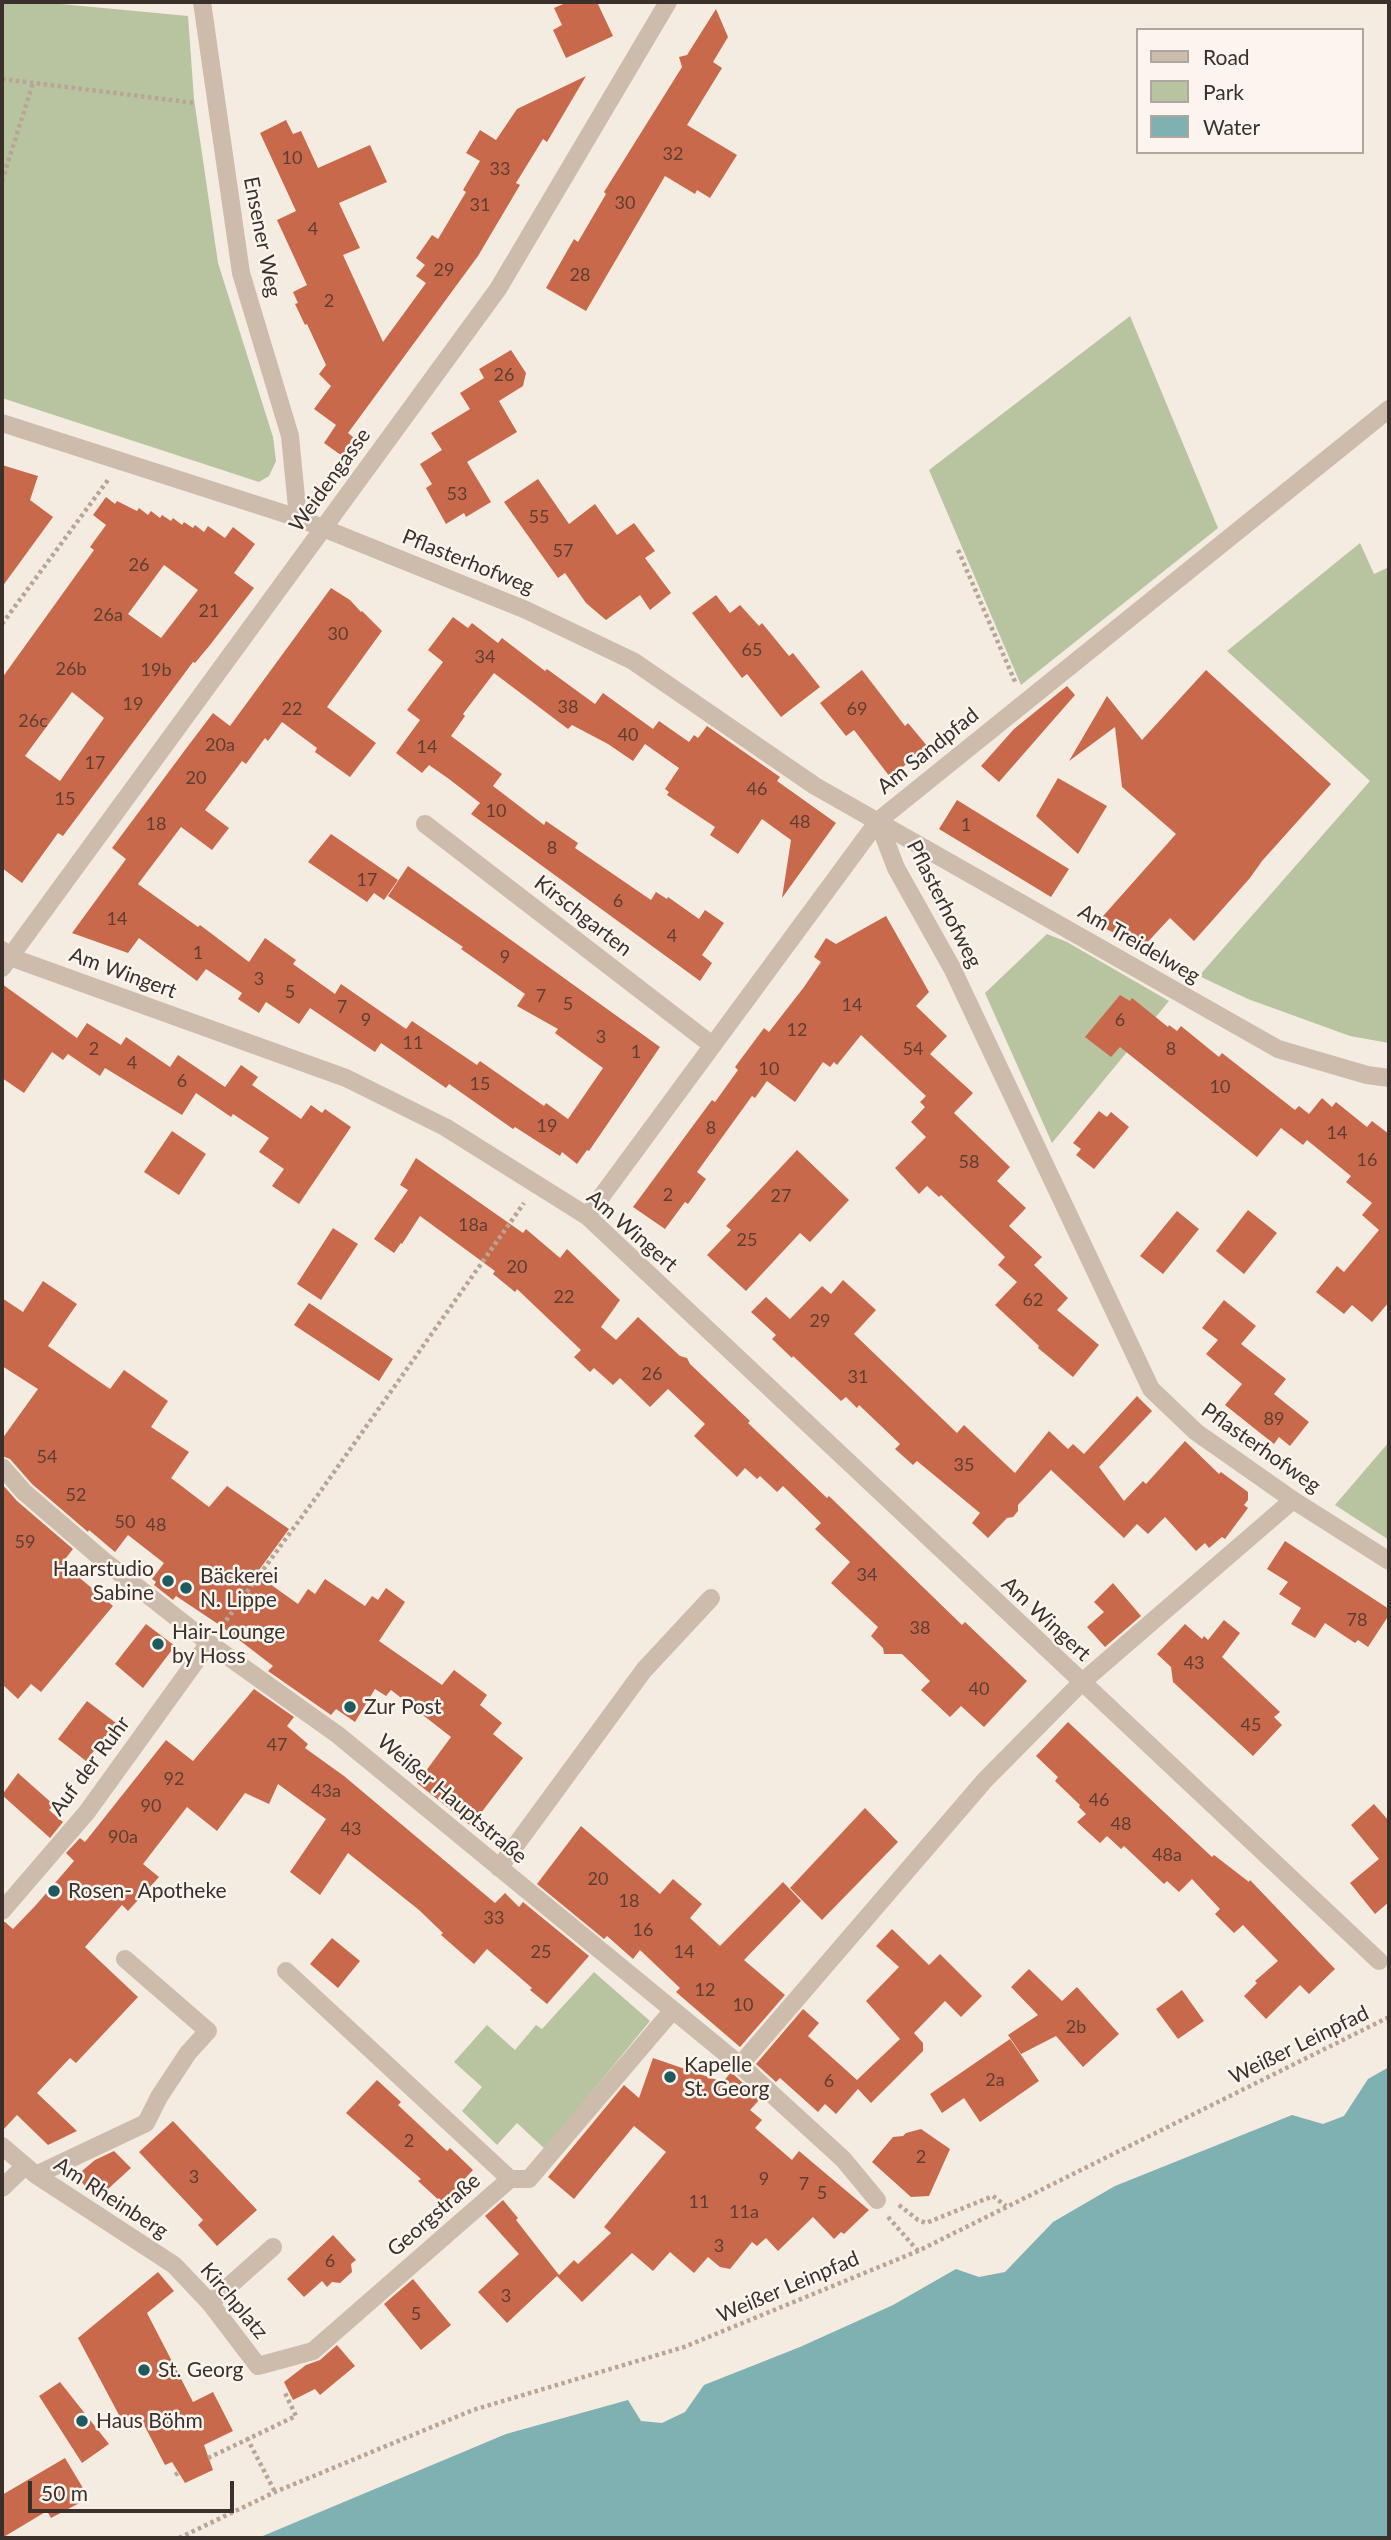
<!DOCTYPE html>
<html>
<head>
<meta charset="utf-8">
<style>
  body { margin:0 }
  #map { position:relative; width:1391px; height:2540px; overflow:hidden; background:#f4ebe1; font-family:Lato,sans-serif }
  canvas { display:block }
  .frame { position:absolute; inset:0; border:4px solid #3b302b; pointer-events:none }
  .legend { position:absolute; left:1136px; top:28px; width:228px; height:126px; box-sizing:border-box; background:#fbf5ee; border:2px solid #aea6a0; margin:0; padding:9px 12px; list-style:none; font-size:21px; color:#3b302b }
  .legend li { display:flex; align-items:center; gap:14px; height:35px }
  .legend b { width:35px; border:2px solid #aea6a0 }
  .scale { position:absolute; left:28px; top:2481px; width:206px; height:32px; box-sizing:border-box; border:4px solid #3b302b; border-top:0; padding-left:9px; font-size:21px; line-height:24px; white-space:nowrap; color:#3b302b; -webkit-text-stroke:5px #fbf5ee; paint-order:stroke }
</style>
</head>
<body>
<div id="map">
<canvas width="1391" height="2540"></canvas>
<div class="frame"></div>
<ul class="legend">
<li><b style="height:9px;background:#cdbbac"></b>Road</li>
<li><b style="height:19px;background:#b8c4a0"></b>Park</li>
<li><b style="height:19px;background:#7fb0b2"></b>Water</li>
</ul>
<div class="scale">50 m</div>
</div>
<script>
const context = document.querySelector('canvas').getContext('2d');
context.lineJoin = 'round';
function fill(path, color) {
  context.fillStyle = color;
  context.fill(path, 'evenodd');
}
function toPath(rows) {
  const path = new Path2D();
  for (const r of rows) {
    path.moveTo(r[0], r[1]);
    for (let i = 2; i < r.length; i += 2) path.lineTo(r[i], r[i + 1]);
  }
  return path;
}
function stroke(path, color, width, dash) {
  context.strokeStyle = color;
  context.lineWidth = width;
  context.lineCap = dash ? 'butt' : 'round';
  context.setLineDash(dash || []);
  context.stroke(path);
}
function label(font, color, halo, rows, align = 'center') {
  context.font = font + ' Lato,sans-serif';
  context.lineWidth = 5;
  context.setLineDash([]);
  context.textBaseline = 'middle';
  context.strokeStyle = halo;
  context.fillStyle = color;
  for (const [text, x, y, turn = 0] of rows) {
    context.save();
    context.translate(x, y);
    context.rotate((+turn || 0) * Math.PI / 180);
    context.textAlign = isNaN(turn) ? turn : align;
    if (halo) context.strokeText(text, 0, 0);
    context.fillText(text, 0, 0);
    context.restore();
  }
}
const green = toPath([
  [2,2,40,2,188,16,194,99,218,263,273,437,276,461,269,476,259,482,2,398],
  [1130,316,1218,528,1021,685,929,470],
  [1360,543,1374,574,1389,567,1389,1043,1350,1036,1248,999,1199,976,1370,781,1227,651],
  [1047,934,1067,942,1169,1001,1052,1143,985,993],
  [1389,1442,1389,1540,1335,1505],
  [594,1972,650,2021,545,2149,517,2123,497,2145,462,2111,482,2087,454,2062,487,2025,515,2050,536,2025,542,2029]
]);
const water = toPath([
  [1389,2067,1389,2538,258,2538,506,2434,628,2400,641,2421,662,2423,685,2412,704,2385,800,2347,893,2305,956,2269,979,2277,1005,2272,1053,2222,1115,2186,1292,2115,1323,2124,1344,2116,1368,2079]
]);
const building = toPath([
  [568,2,597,2,613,36,566,58,553,30,562,25,554,8],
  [716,9,728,37,713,62,722,68,687,125,737,155,710,198,697,190,695,194,665,176,586,311,546,288,574,239,578,242,606,194,604,192,682,67,679,57,687,55],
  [586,76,547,142,543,139,516,183,520,185,478,256,348,433,358,441,345,458,324,443,336,425,314,409,331,386,319,374,326,365,307,324,305,325,295,304,298,303,293,292,307,285,277,220,296,211,260,133,286,120,293,134,301,131,318,168,370,145,387,182,339,203,360,248,343,255,383,342,426,283,416,276,425,265,416,258,432,235,438,239,466,192,463,190,480,161,466,153,480,130,496,140,517,109],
  [511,350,526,373,523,386,499,401,517,432,467,462,491,502,466,517,464,513,446,524,426,488,432,484,420,464,442,450,431,433,470,409,460,393,484,378,479,369],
  [2,465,38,476,30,500,53,517,2,587],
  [538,479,569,524,595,504,617,535,634,523,655,551,645,558,671,593,650,610,640,595,606,620,586,603,565,573,558,578,504,502],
  [106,497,115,504,117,501,137,511,139,508,148,515,151,511,160,518,162,515,171,521,173,518,182,525,184,522,193,528,195,525,204,532,208,526,225,538,233,527,255,544,234,573,254,588,210,645,195,663,193,662,63,836,58,833,22,883,2,868,2,678,94,550,90,547,106,525,93,515],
  [164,565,198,590,161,638,128,614],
  [72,692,104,718,60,781,25,756],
  [331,588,350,600,361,612,362,611,382,631,327,707,376,743,350,777,315,752,317,748,282,722,268,741,265,738,246,764,242,761,205,810,229,828,212,850,181,827,138,884,198,927,200,925,249,962,265,938,296,960,293,964,335,994,341,984,406,1029,412,1021,477,1065,480,1061,544,1106,546,1103,568,1119,603,1068,555,1033,558,1029,517,1006,525,994,461,949,463,947,388,896,408,866,660,1047,589,1151,587,1150,577,1164,562,1152,560,1156,515,1127,513,1129,449,1084,446,1088,381,1043,375,1052,310,1008,299,1024,266,1002,259,1013,238,999,242,993,206,969,197,981,139,938,128,953,72,933,126,859,112,848,188,746,213,713,230,726],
  [716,595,730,613,740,605,759,626,762,623,789,656,793,653,820,687,781,717,747,674,742,678,692,613],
  [453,617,468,628,472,623,498,643,502,638,545,671,547,669,595,704,603,693,653,729,659,721,689,742,694,735,698,738,707,726,780,777,777,781,836,823,782,898,791,840,762,819,738,854,710,835,715,827,667,795,669,792,665,789,679,768,645,744,633,761,608,744,572,725,568,729,494,673,463,714,465,716,451,736,502,774,493,786,544,825,546,821,578,843,575,848,651,900,656,892,667,899,668,897,699,919,705,910,724,923,702,955,712,963,700,981,471,814,480,803,449,779,429,765,422,773,396,753,420,720,407,710,443,662,428,650],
  [862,670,905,726,908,723,928,747,890,777,854,730,846,736,820,703],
  [1206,670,1331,784,1262,861,1250,878,1194,941,1170,918,1143,947,1096,924,1176,834,1122,787,1115,727,1069,761,1107,696,1142,740],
  [1067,686,1075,695,999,782,981,766,1014,729],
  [1058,778,1107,806,1078,854,1036,816],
  [957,800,1069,869,1051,897,939,829],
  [331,834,398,880,384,900,374,893,367,902,308,862],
  [886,916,929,992,916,1006,947,1036,930,1054,973,1093,954,1113,1010,1167,997,1181,1026,1208,1009,1226,1042,1257,1034,1265,1068,1298,1057,1310,1099,1345,1073,1377,1038,1348,1039,1346,995,1305,1017,1282,998,1265,1005,1257,941,1195,939,1197,927,1186,919,1194,895,1168,926,1137,911,1122,925,1107,920,1102,926,1096,861,1035,837,1065,834,1062,830,1067,823,1062,795,1102,767,1081,755,1098,752,1096,697,1172,706,1179,688,1204,685,1202,665,1229,633,1207,712,1100,715,1102,738,1070,735,1067,764,1028,769,1032,804,987,821,962,814,957,826,938,836,944],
  [2,984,77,1038,87,1023,121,1045,126,1037,170,1067,178,1055,225,1087,241,1065,258,1077,252,1085,301,1119,311,1105,322,1113,325,1109,351,1127,299,1204,272,1186,284,1169,259,1152,269,1138,233,1114,231,1117,196,1093,182,1115,105,1068,100,1076,68,1054,63,1060,52,1052,24,1093,2,1078],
  [1120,995,1130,1001,1132,998,1168,1027,1169,1025,1177,1031,1181,1026,1219,1057,1222,1053,1295,1110,1299,1106,1309,1114,1322,1098,1332,1107,1336,1102,1367,1127,1372,1121,1389,1134,1389,1302,1372,1322,1352,1305,1344,1314,1316,1292,1337,1266,1344,1272,1379,1230,1362,1215,1372,1203,1346,1182,1351,1176,1307,1140,1303,1145,1281,1128,1257,1157,1120,1047,1111,1057,1085,1037],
  [1099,1111,1107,1117,1111,1112,1129,1127,1094,1169,1076,1155,1081,1149,1073,1143],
  [172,1131,206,1154,179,1195,144,1172],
  [797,1150,849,1200,810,1242,800,1233,746,1291,707,1255,731,1230,726,1226],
  [416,1158,523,1233,526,1229,560,1258,567,1249,620,1300,601,1327,616,1340,638,1317,680,1356,687,1358,690,1364,750,1421,748,1423,827,1498,829,1496,962,1625,965,1622,1027,1681,984,1727,961,1706,950,1717,921,1690,930,1681,902,1654,884,1654,883,1648,871,1636,878,1627,831,1583,850,1562,815,1529,821,1523,783,1486,777,1492,760,1476,757,1479,745,1468,737,1477,694,1436,705,1424,668,1389,650,1407,620,1378,613,1385,594,1368,590,1372,574,1357,581,1350,517,1289,515,1292,493,1274,495,1271,420,1216,402,1244,401,1243,394,1253,374,1239,408,1190,400,1185],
  [1248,1210,1277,1233,1244,1274,1216,1251],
  [1177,1211,1199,1229,1163,1274,1140,1256],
  [333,1228,358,1244,321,1300,297,1284],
  [843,1280,876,1310,854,1334,957,1433,964,1425,1015,1473,1049,1431,1068,1449,1073,1444,1084,1454,1137,1396,1152,1411,1099,1467,1124,1501,1143,1481,1146,1484,1185,1441,1219,1474,1221,1472,1248,1492,1248,1500,1244,1505,1248,1508,1225,1539,1222,1537,1209,1548,1205,1543,1196,1551,1165,1517,1148,1534,1137,1524,1124,1538,1051,1470,1018,1505,1018,1511,1013,1517,1007,1518,988,1538,972,1523,980,1513,917,1461,913,1465,895,1449,900,1444,859,1405,857,1408,846,1397,841,1401,793,1356,792,1358,772,1339,776,1335,751,1312,766,1297,790,1319,822,1286,831,1294],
  [43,1281,77,1304,48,1346,110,1389,124,1370,168,1401,151,1427,189,1452,171,1478,209,1507,227,1486,289,1529,256,1574,298,1604,308,1589,315,1594,325,1579,365,1606,372,1596,378,1600,386,1588,405,1602,379,1641,442,1685,454,1670,487,1695,480,1705,502,1723,493,1734,523,1758,471,1826,417,1783,451,1737,391,1690,386,1696,375,1689,355,1722,336,1709,331,1715,268,1671,273,1666,221,1626,176,1596,173,1600,154,1585,156,1582,152,1579,164,1563,128,1535,115,1552,89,1530,88,1532,32,1484,10,1459,2,1456,2,1439,38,1389,2,1366,2,1298,23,1312],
  [1224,1300,1256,1326,1241,1344,1286,1379,1274,1394,1309,1422,1290,1446,1279,1437,1274,1444,1225,1405,1242,1384,1206,1354,1218,1340,1202,1328],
  [309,1303,393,1359,379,1381,294,1325],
  [2,1484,17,1501,73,1549,62,1563,113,1606,41,1692,31,1684,18,1699,2,1684],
  [1285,1541,1389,1609,1389,1615,1368,1647,1358,1640,1355,1643,1325,1623,1315,1638,1291,1624,1301,1608,1279,1594,1288,1582,1267,1569],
  [1113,1583,1141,1616,1105,1647,1087,1627,1104,1612,1094,1602],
  [1224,1620,1240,1633,1222,1657,1280,1712,1274,1717,1282,1725,1253,1756,1173,1682,1171,1667,1157,1654,1185,1624,1202,1639,1204,1636,1208,1640],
  [146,1624,175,1646,143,1688,115,1664],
  [254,1689,294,1717,287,1726,308,1744,305,1748,344,1776,495,1903,505,1893,519,1907,523,1902,589,1956,547,2004,530,1990,532,1988,487,1949,474,1964,441,1935,443,1933,419,1910,348,1853,320,1895,290,1872,326,1819,278,1784,269,1804,245,1793,217,1831,187,1807,143,1864,159,1877,128,1911,122,1905,85,1947,138,1997,76,2063,70,2058,37,2093,77,2131,48,2145,17,2115,2,2131,2,1922,5,1922,13,1929,36,1905,74,1861,66,1853,80,1838,85,1842,166,1740,193,1761],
  [87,1701,116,1723,86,1761,58,1739],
  [1068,1722,1212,1857,1214,1855,1249,1882,1250,1880,1335,1969,1309,1994,1300,1985,1266,2019,1244,1996,1257,1983,1255,1981,1278,1961,1243,1925,1234,1933,1215,1914,1220,1909,1192,1879,1179,1892,1167,1881,1164,1884,1124,1846,1121,1849,1107,1836,1100,1843,1077,1822,1086,1814,1079,1807,1080,1805,1055,1781,1058,1777,1036,1756],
  [18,1773,54,1805,49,1810,63,1822,50,1838,2,1795],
  [1374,1804,1389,1821,1389,1902,1375,1914,1350,1883,1379,1859,1351,1825],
  [865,1808,898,1842,822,1920,790,1888],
  [581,1826,660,1894,673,1879,702,1904,690,1918,720,1946,783,1882,801,1901,744,1960,785,1995,740,2047,676,1992,680,1988,640,1950,633,1959,607,1936,604,1939,537,1884],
  [892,1929,929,1965,940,1954,982,1996,961,2017,945,2001,914,2033,923,2043,923,2051,871,2103,858,2089,836,2114,825,2104,818,2112,780,2078,776,2082,756,2064,803,2009,819,2023,808,2036,857,2080,900,2039,866,2001,899,1967,876,1946],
  [332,1938,360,1961,338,1988,310,1964],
  [1029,1969,1062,2001,1077,1987,1119,2034,1083,2067,1056,2036,1021,2054,1008,2035,1038,2015,1011,1987],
  [1182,1990,1204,2021,1178,2039,1156,2009],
  [1010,2039,1039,2081,980,2122,964,2098,942,2113,930,2094],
  [653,2058,723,2082,731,2072,760,2099,750,2110,762,2120,755,2128,792,2160,799,2151,869,2210,844,2234,841,2232,834,2239,813,2217,778,2251,766,2238,757,2246,752,2242,730,2269,720,2267,708,2257,694,2273,670,2252,653,2271,632,2253,582,2302,557,2276,507,2323,478,2292,519,2254,485,2216,503,2200,518,2218,516,2220,559,2275,574,2260,578,2264,611,2233,604,2227,666,2152,634,2126,574,2199,548,2177,624,2085,639,2098],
  [377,2080,401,2102,398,2105,447,2151,450,2148,473,2170,442,2203,418,2181,421,2179,346,2113],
  [173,2121,257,2210,217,2246,198,2225,203,2220,139,2152],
  [921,2129,950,2149,929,2196,911,2197,872,2162,893,2137,903,2136,906,2133],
  [114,2151,131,2168,97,2199,76,2176,95,2160],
  [333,2235,356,2260,351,2264,352,2272,340,2283,332,2282,327,2287,322,2281,304,2297,287,2279],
  [158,2272,174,2291,147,2313,193,2402,213,2392,233,2431,204,2445,213,2470,185,2483,172,2462,165,2465,141,2419,127,2430,78,2338],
  [413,2279,451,2325,421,2350,384,2304],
  [337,2345,355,2366,320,2395,315,2389,293,2400,284,2382,306,2365,320,2360],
  [60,2382,109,2444,82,2463,39,2396],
  [65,2458,89,2498,51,2518,47,2511,2,2538,2,2495]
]);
const path = toPath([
  [2,79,195,103],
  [2,181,33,83],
  [958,550,1016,684],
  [2,624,108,480],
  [222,1626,320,1492,524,1203],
  [899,2205,918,2220,926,2223,993,2196,1006,2206],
  [888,2217,918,2251],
  [247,2438,275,2492],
  [208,2458,296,2416,285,2393],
  [175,2475,178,2473],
  [179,2538,275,2492,473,2410,684,2347,918,2251,1389,2017]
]);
const minor = toPath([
  [202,2,241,273,290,436,298,518],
  [2,423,298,518,526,610,633,661,815,786,1278,1049,1367,1075,1389,1078],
  [878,821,896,868,952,968,1151,1389,1196,1432,1293,1500,1389,1561],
  [425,824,712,1045],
  [2,950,10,957,346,1078,445,1127,587,1216,1379,1961],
  [2,968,498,289,668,2],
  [587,1216,878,821,1389,409],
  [2,1467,24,1492,103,1560,209,1643,338,1735,740,2065,843,2159,877,2200],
  [499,1868,644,1670,711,1598],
  [2,1911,87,1812,209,1643],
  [286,1971,510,2179],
  [740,2065,985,1780,1081,1683,1293,1500],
  [2,2146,36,2175,174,2265,210,2303,258,2366,313,2351,510,2179,529,2179,673,2010],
  [36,2175,146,2123,159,2097,188,2053,208,2031,125,1959],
  [2,2188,24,2167],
  [210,2303,273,2247]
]);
const markers = [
  [168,1581,7,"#1f5a5e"],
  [186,1588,7,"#1f5a5e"],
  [158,1644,7,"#1f5a5e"],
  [350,1707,7,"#1f5a5e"],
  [54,1891,7,"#1f5a5e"],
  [670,2077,7,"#1f5a5e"],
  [144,2370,7,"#1f5a5e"],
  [82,2421,7,"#1f5a5e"]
];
const numberNames = [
  ["32",673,154],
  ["10",292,158],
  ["33",500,169],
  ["30",625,203],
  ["31",480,205],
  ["4",313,229],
  ["29",444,270],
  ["28",580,275],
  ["2",329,301],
  ["26",504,375],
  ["53",457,494],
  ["55",539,517],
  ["57",563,551],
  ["26",139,565],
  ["21",209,611],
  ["26a",108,615],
  ["30",338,634],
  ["65",752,650],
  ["34",485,657],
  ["26b",71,669],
  ["19b",156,670],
  ["19",133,704],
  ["38",568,707],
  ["22",292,709],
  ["69",857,709],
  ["26c",33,721],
  ["40",628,735],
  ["20a",220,745],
  ["14",427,747],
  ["17",95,763],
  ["20",196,778],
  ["46",757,789],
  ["15",65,799],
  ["10",496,811],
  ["48",800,822],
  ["18",156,824],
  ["1",966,825],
  ["8",552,848],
  ["17",367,880],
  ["6",618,901],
  ["14",117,919],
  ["4",672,936],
  ["1",198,953],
  ["9",505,957],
  ["3",259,979],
  ["5",290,992],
  ["7",541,996],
  ["5",568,1004],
  ["14",852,1005],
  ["7",342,1007],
  ["9",366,1020],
  ["6",1120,1020],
  ["12",797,1030],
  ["3",601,1037],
  ["11",413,1043],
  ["2",94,1049],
  ["54",913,1049],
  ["8",1171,1049],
  ["1",636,1052],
  ["4",132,1063],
  ["10",769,1069],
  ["6",182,1081],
  ["15",480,1084],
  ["10",1220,1087],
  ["19",547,1126],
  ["8",711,1128],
  ["14",1337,1133],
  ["16",1367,1160],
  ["58",969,1162],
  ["2",668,1195],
  ["27",781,1196],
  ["18a",473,1225],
  ["25",747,1240],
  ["20",517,1267],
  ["22",564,1297],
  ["62",1033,1300],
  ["29",820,1321],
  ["26",652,1374],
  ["31",858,1377],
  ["89",1274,1419],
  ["54",47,1457],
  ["35",964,1465],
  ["52",76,1495],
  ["50",125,1522],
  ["48",156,1525],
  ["59",25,1542],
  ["34",867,1575],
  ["78",1357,1620],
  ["38",920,1628],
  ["43",1194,1663],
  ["40",979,1689],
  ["45",1251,1725],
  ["47",277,1745],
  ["92",174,1779],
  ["43a",326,1791],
  ["46",1099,1800],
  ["90",151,1806],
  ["48",1121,1824],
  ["43",351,1829],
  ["90a",123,1837],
  ["48a",1167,1855],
  ["20",598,1879],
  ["18",629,1901],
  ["33",494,1918],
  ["16",643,1930],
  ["25",541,1952],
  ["14",684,1952],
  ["12",705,1990],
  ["10",743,2005],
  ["2b",1076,2027],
  ["2a",995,2080],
  ["6",829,2081],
  ["2",409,2141],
  ["2",921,2157],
  ["3",194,2177],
  ["9",764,2179],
  ["7",804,2184],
  ["5",822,2193],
  ["11",699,2202],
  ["11a",744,2212],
  ["3",719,2246],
  ["6",330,2261],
  ["3",506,2296],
  ["5",416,2314]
];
const streetNames = [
  ["Ensener Weg",262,237,79],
  ["Weidengasse",330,480,-54],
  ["Pflasterhofweg",468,562,22],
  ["Am Sandpfad",928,751,-39],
  ["Pflasterhofweg",944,904,63],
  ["Kirschgarten",583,916,38],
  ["Am Treidelweg",1139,944,30],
  ["Am Wingert",123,973,20],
  ["Am Wingert",632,1231,41],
  ["Pflasterhofweg",1261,1448,35],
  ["Am Wingert",1046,1619,43],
  ["Auf der Ruhr",90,1766,-53],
  ["Weißer Hauptstraße",452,1799,40],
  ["Weißer Leinpfad",1299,2045,-26],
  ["Am Rheinberg",111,2198,33],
  ["Georgstraße",434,2215,-41],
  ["Weißer Leinpfad",788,2287,-23],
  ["Kirchplatz",234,2301,50]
];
const poiNames = [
  ["Haarstudio",154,1569,"right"],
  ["Sabine",154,1593,"right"],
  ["Bäckerei",200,1576],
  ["N. Lippe",200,1600],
  ["Hair-Lounge",172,1632],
  ["by Hoss",172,1656],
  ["Zur Post",364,1707],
  ["Rosen- Apotheke",68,1891],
  ["Kapelle",684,2065],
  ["St. Georg",684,2089],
  ["St. Georg",158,2370],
  ["Haus Böhm",96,2421]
];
fill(green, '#b8c4a0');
fill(water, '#7fb0b2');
fill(building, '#c8694b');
stroke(path, '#b9a596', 4.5, [3.5, 3.5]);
stroke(minor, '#cdbbac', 18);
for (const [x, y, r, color] of markers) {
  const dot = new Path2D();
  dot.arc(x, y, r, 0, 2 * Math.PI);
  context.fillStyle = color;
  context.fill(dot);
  stroke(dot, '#fbf5ee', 2.5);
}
label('18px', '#5e3e33', null, numberNames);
label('21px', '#3b302b', '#fbf5ee', streetNames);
label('21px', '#3b302b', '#fbf5ee', poiNames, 'left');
</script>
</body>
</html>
